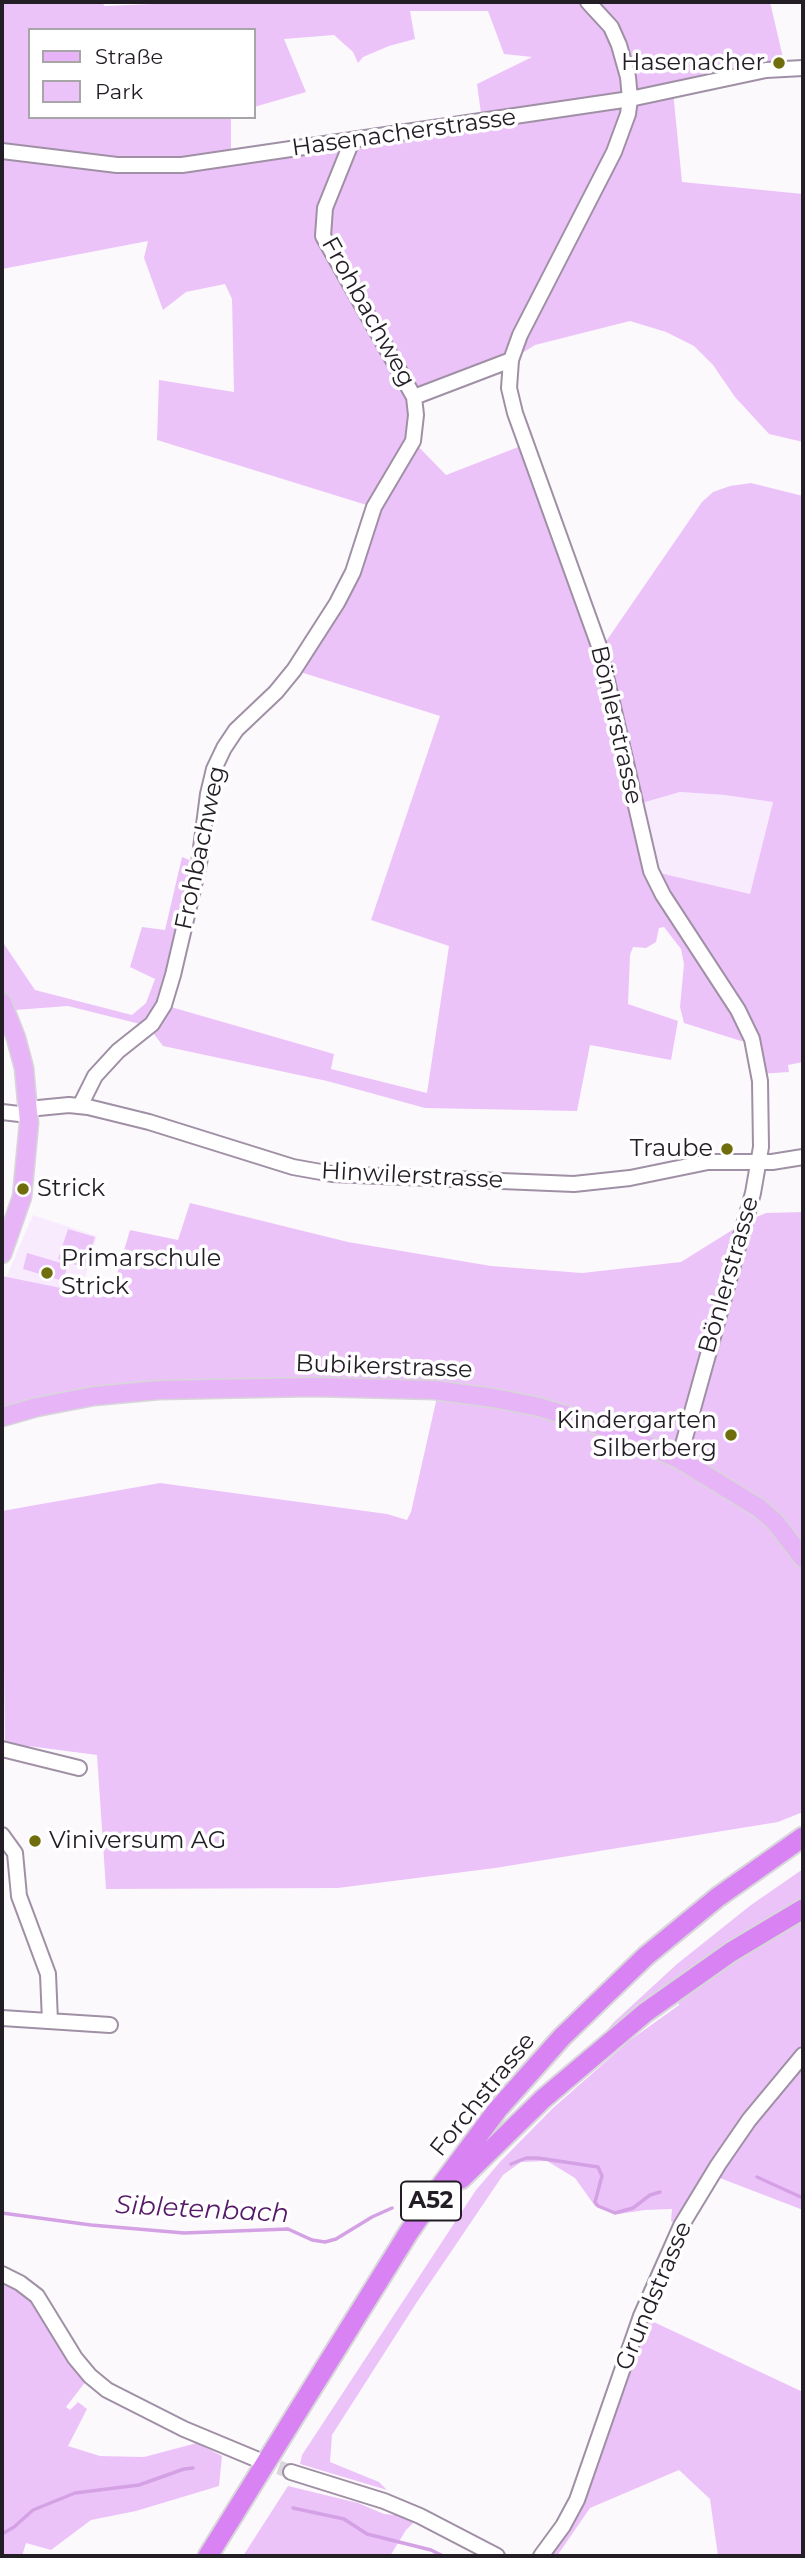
<!DOCTYPE html>
<html>
<head>
<meta charset="utf-8">
<style>
  body { margin:0 }
  #map { position:relative; width:805px; height:2558px; overflow:hidden; background:#fcf9fd; font-family:Montserrat,sans-serif }
  canvas { display:block }
  .frame { position:absolute; inset:0; border:4px solid #231d25; pointer-events:none }
  .legend { position:absolute; left:28px; top:28px; width:228px; height:91px; box-sizing:border-box; background:#fff; border:2px solid #a7a5a8; margin:0; padding:9px 12px; list-style:none; font-size:21px; color:#231d25 }
  .legend li { display:flex; align-items:center; gap:14px; height:35px }
  .legend b { width:35px; border:2px solid #a7a5a8 }
</style>
</head>
<body>
<div id="map">
<canvas width="805" height="2558"></canvas>
<div class="frame"></div>
<ul class="legend">
<li><b style="height:9px;background:#e8b4f8"></b>Straße</li>
<li><b style="height:19px;background:#ecc3f9"></b>Park</li>
</ul>
</div>
<script>
const context = document.querySelector('canvas').getContext('2d');
context.lineJoin = 'round';
function fill(path, color) {
  context.fillStyle = color;
  context.fill(path, 'evenodd');
}
function toPath(rows) {
  const path = new Path2D();
  for (const r of rows) {
    path.moveTo(r[0], r[1]);
    for (let i = 2; i < r.length; i += 2) path.lineTo(r[i], r[i + 1]);
  }
  return path;
}
function stroke(path, color, width, dash) {
  context.strokeStyle = color;
  context.lineWidth = width;
  context.lineCap = dash ? 'butt' : 'round';
  context.setLineDash(dash || []);
  context.stroke(path);
}
function label(font, color, halo, rows, align = 'center') {
  context.font = font + ' Montserrat,sans-serif';
  context.lineWidth = 7;
  context.setLineDash([]);
  context.textBaseline = 'middle';
  context.strokeStyle = halo;
  context.fillStyle = color;
  for (const [text, x, y, turn = 0] of rows) {
    context.save();
    context.translate(x, y);
    context.rotate((+turn || 0) * Math.PI / 180);
    context.textAlign = isNaN(turn) ? turn : align;
    if (halo) context.strokeText(text, 0, 0);
    context.fillText(text, 0, 0);
    context.restore();
  }
}
const built = toPath([
  [680,792,725,795,773,802,750,895,651,871,635,805],
  [33,1215,97,1236,81,1292,62,1288,2,1287]
]);
const green = toPath([
  [2,2,103,2,104,6,201,2,770,2,784,62,673,91,682,182,803,194,803,442,769,434,735,397,713,365,694,346,666,332,630,321,535,345,511,360,414,397,413,441,446,475,526,444,599,646,607,640,702,502,713,492,730,486,751,483,803,496,803,1062,788,1065,789,1072,759,1074,752,1039,741,1041,684,1023,680,1007,684,964,681,949,664,927,659,928,656,942,646,948,633,947,630,955,628,1004,678,1021,671,1060,590,1045,577,1111,425,1108,327,1081,163,1046,148,1026,68,1006,2,1011,2,941,35,990,132,1015,146,1003,155,979,130,967,142,927,165,930,182,857,199,864,164,1005,334,1054,331,1069,427,1093,449,946,371,920,440,716,294,670,337,603,373,507,157,440,159,380,234,392,232,299,225,284,186,292,163,310,144,258,148,241,2,269],
  [410,11,488,11,504,54,532,57,477,84,482,121,231,157,231,117,30,117,30,30,254,30,254,107,306,92,284,39,334,35,353,52,358,63,363,57,389,46,415,39],
  [680,792,725,795,773,802,750,894,651,871,635,805],
  [190,1203,348,1242,491,1266,582,1273,681,1262,745,1222,766,1213,803,1212,803,1812,778,1822,495,1868,338,1888,106,1889,97,1755,5,1743,2,1511,160,1483,387,1514,407,1520,411,1512,437,1397,223,1388,2,1417,2,1276,110,1298,130,1230,178,1240],
  [68,1229,95,1237,85,1268,58,1259],
  [27,1253,68,1265,63,1281,23,1269],
  [803,1869,803,1901,592,2048,614,2022,677,1964,751,1905],
  [803,1914,803,2210,712,2175,681,2226,671,2221,672,2209,645,2210,619,2214,595,2206,575,2178,547,2161,521,2162,503,2175,417,2302,332,2435,330,2462,379,2482,387,2490,300,2464,302,2455,476,2190,500,2162,552,2109,629,2041,679,2005,678,1988],
  [2,2274,16,2280,90,2376,66,2407,70,2410,78,2402,87,2409,68,2446,100,2456,144,2457,197,2443,222,2456,219,2486,136,2511,91,2520,51,2550,26,2543,22,2556,2,2556],
  [641,2316,803,2392,803,2556,718,2556,710,2499,679,2470,590,2508,557,2556,544,2556,555,2537],
  [288,2486,358,2503,384,2514,406,2516,416,2520,406,2530,390,2556,243,2556]
]);
const stream = toPath([
  [511,2164,526,2158,538,2158,598,2167,602,2176,595,2202,598,2206,615,2213,633,2208,650,2195,660,2192],
  [757,2177,803,2198],
  [2,2213,91,2225,184,2233,288,2229,312,2240,325,2242,336,2239,372,2217,392,2208],
  [293,2508,344,2519,367,2534,431,2550,443,2556],
  [2,2534,14,2527,33,2510,75,2493,139,2485,184,2469,193,2468]
]);
const minorTunnel = toPath([
  [259,2460,291,2472]
]);
const minor = toPath([
  [588,2,611,27,619,45,628,77,630,99,628,114,614,152,520,335,511,360,509,388,515,413,599,646,651,871,663,895,738,1010,752,1039,760,1081,761,1147,753,1193,679,1459],
  [2,151,117,165,182,165,630,99,766,70,803,68],
  [414,397,511,360],
  [80,1106,95,1076,118,1051,152,1024,164,1005,173,975,199,864,208,794,214,769,224,748,236,730,276,692,294,670,337,603,353,572,374,507,413,441,416,415,414,397,323,236,325,208,352,141],
  [28,1109,69,1105,88,1107,149,1122,293,1167,332,1174,574,1184,630,1178,708,1162,772,1162,803,1157],
  [2,1112,28,1115],
  [2,1749,79,1768],
  [2,1835,15,1853,19,1896,48,1974,50,2021],
  [2,2018,110,2025],
  [2,2274,20,2283,37,2296,75,2358,90,2376,107,2390,184,2429,256,2459],
  [291,2472,384,2501,420,2516,497,2556],
  [541,2556,563,2526,577,2500,641,2316,681,2226,718,2165,749,2120,803,2055]
]);
const major = toPath([
  [2,1002,16,1038,24,1068,29,1123,22,1197,2,1254],
  [2,1417,37,1407,94,1396,159,1390,313,1387,434,1390,494,1398,539,1407,605,1427,679,1459,759,1508,775,1522,803,1558]
]);
const highway = toPath([
  [461,2179,543,2099,646,2012,731,1952,803,1909],
  [208,2556,409,2232,443,2183,498,2109,562,2037,646,1956,718,1897,803,1837]
]);
const markers = [
  [779,63,7,"#706d0c"],
  [727,1149,7,"#706d0c"],
  [23,1189,7,"#706d0c"],
  [47,1273,7,"#706d0c"],
  [731,1435,7,"#706d0c"],
  [35,1841,7,"#706d0c"]
];
const shields = [
  [431,2201,60]
];
const shieldNames = [
  ["A52",431,2201]
];
const poiNames = [
  ["Hasenacher",765,63],
  ["Traube",713,1149],
  ["Strick",37,1189,"left"],
  ["Primarschule",61,1259,"left"],
  ["Strick",61,1287,"left"],
  ["Kindergarten",717,1421],
  ["Silberberg",717,1449],
  ["Viniversum AG",49,1841,"left"]
];
const streetNames = [
  ["Hasenacherstrasse",404,133,-8],
  ["Frohbachweg",368,312,61],
  ["Bönlerstrasse",616,725,77],
  ["Frohbachweg",201,848,-78],
  ["Hinwilerstrasse",412,1176,3],
  ["Bönlerstrasse",729,1275,-74],
  ["Bubikerstrasse",384,1367,2],
  ["Forchstrasse",483,2095,-51],
  ["Grundstrasse",654,2296,-67]
];
const waterNames = [
  ["Sibletenbach",202,2210,3]
];
fill(built, '#f8ebfd');
fill(green, '#ecc3f9');
stroke(stream, '#d4a1e5', 3.5);
stroke(minorTunnel, '#dbd8dd', 14, [14, 7]);
stroke(minor, '#a090a5', 18);
stroke(major, '#d7d6d8', 21);
stroke(highway, '#d7d6d8', 23);
stroke(minor, '#fff', 14);
stroke(major, '#e8b4f8', 18);
stroke(highway, '#d882f4', 19);
for (const [x, y, r, color] of markers) {
  const dot = new Path2D();
  dot.arc(x, y, r, 0, 2 * Math.PI);
  context.fillStyle = color;
  context.fill(dot);
  stroke(dot, '#fff', 2.5);
}
for (const [x, y, w] of shields) {
  const box = new Path2D();
  box.roundRect(x - w / 2, y - 19.5, w, 39, 5);
  context.fillStyle = '#fff';
  context.fill(box);
  stroke(box, '#231d25', 2);
}
label('bold 23px', '#231d25', null, shieldNames);
label('24px', '#231d25', '#fff', poiNames, 'right');
label('24px', '#231d25', '#fff', streetNames);
label('italic 26px', '#561868', '#fff', waterNames);
</script>
</body>
</html>
